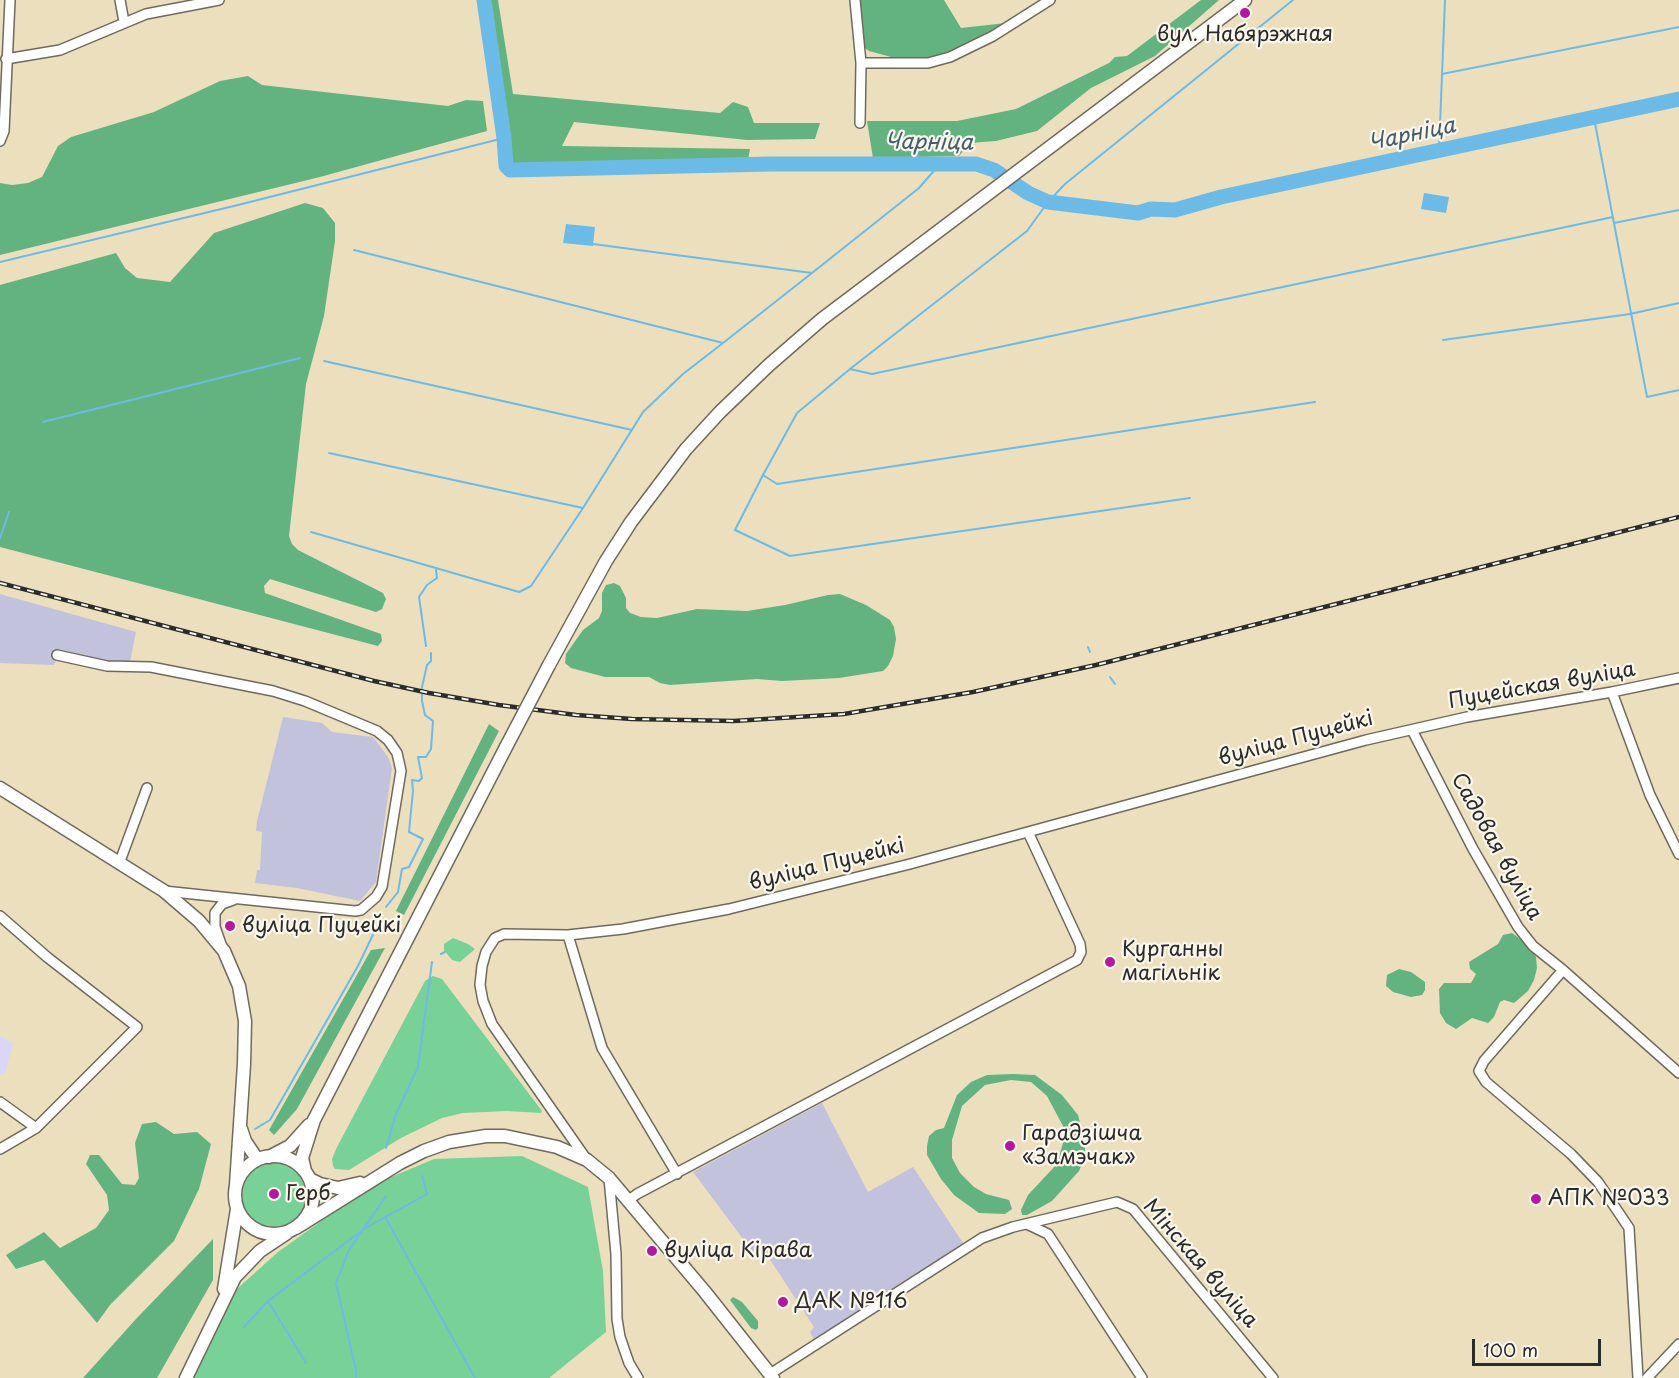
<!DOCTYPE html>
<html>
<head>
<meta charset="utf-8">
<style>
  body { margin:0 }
  #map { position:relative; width:1679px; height:1378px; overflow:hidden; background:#ecdfbe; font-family:"Playpen Sans",sans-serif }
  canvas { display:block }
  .scale { position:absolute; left:1472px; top:1339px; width:129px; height:27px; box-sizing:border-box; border:3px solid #2b2b2b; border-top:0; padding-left:8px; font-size:18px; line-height:21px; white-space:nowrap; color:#2b2b2b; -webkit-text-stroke:4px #fbf7ec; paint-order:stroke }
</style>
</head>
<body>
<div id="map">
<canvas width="1679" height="1378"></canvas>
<div class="scale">100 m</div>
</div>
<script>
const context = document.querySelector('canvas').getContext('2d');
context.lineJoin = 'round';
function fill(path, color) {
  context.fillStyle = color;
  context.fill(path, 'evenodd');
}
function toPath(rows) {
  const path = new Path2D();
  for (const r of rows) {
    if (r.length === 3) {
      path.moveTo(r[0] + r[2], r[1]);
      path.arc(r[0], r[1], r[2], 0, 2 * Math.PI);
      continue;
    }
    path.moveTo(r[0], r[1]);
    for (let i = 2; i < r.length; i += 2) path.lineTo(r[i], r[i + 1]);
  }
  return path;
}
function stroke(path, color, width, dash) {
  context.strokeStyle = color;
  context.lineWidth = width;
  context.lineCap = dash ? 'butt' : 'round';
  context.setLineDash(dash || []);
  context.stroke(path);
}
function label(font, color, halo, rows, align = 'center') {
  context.font = font + ' "Playpen Sans",sans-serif';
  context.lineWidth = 4.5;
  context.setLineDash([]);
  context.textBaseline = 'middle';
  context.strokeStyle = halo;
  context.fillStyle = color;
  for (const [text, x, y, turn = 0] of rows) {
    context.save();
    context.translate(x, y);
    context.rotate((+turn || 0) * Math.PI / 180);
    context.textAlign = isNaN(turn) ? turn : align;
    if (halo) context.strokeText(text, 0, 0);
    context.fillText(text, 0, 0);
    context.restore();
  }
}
const built = toPath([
  [0,1036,13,1043,6,1071,0,1076]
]);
const industrial = toPath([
  [0,594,136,632,130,662,107,661,60,649,54,665,0,663],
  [283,717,322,723,332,732,373,737,388,757,392,768,376,882,360,901,297,888,255,883,257,870,260,870,262,832,256,831,257,821],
  [822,1103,868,1192,913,1167,965,1246,814,1340,810,1332,814,1327,769,1258,763,1253,752,1251,693,1172]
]);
const green = toPath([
  [453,938,468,944,475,949,460,962,452,960,444,950,444,944],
  [433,976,442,979,542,1111,541,1113,507,1111,463,1113,442,1118,401,1138,349,1170,335,1169,333,1166,332,1159,337,1147,425,981],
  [522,1156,588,1187,603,1271,606,1332,549,1378,191,1378,228,1297,278,1252,370,1186,434,1159],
  [274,1195,32]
]);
const forest = toPath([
  [489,0,498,0,513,94,720,113,733,102,748,107,754,123,820,123,815,139,747,140,574,122,562,146,750,149,748,160,511,164,504,92],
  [856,0,944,0,961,28,1006,23,947,52,915,63,906,61,869,51,862,46],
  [1201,0,1219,0,1155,56,1091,88,1037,131,996,141,970,143,959,156,873,158,867,121,957,121,1016,109,1109,63,1115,57,1127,56],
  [248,76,262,85,448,106,466,100,483,101,487,131,320,177,0,255,0,183,12,185,28,183,42,177,58,146,71,137,154,112,220,81],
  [305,203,323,208,335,223,335,241,324,316,306,384,289,536,292,544,298,550,383,593,386,599,382,609,376,612,270,579,264,586,265,593,381,634,382,641,378,646,0,547,0,285,116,253,125,268,137,278,170,282,214,233],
  [614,583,620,586,626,598,626,608,630,613,641,617,657,618,697,609,747,611,785,605,828,595,840,594,866,605,890,620,894,627,896,639,893,656,888,666,883,671,839,678,782,681,757,679,670,685,660,683,649,677,605,677,571,668,565,663,566,654,583,630,599,618,602,611,602,593,606,585],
  [489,724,499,731,404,915,396,911],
  [1512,933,1530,946,1536,957,1537,968,1534,980,1528,991,1514,1003,1504,1000,1500,1002,1494,1017,1488,1023,1472,1018,1456,1029,1446,1023,1440,1013,1439,989,1444,983,1471,983,1476,974,1470,969,1469,962,1498,944,1503,935],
  [385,948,297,1109,274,1135,269,1130,371,950],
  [1399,969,1411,972,1425,982,1425,990,1422,995,1411,997,1393,992,1386,986,1387,975],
  [1013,1074,1035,1075,1062,1095,1078,1115,1085,1143,1085,1157,1079,1171,1052,1201,1027,1215,1022,1215,1021,1210,1028,1195,1057,1164,1063,1143,1063,1126,1047,1096,1031,1082,1011,1080,985,1085,962,1106,952,1140,952,1158,960,1173,974,1187,986,1194,1009,1200,1012,1209,1005,1214,979,1213,954,1195,941,1179,927,1155,927,1146,929,1136,936,1130,944,1128,957,1095,971,1082,987,1075],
  [156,1122,174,1134,197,1132,211,1144,199,1189,174,1241,110,1305,97,1323,44,1260,16,1269,6,1255,44,1232,60,1248,96,1228,109,1210,107,1195,86,1164,90,1155,99,1155,122,1184,135,1185,139,1178,135,1143,142,1124],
  [213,1239,213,1280,157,1378,83,1378,136,1319],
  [733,1297,742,1302,758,1321,758,1328,756,1330,751,1328,730,1300]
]);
const water = toPath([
  [1424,193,1449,197,1446,213,1421,209],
  [566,224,595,227,593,246,563,243]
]);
const stream = toPath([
  [1442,74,1679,27],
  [1594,118,1647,397,1679,390],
  [1439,150,1445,0],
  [1614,223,1679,210],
  [593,244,812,273,919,188,939,165],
  [354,250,723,343,812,273],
  [0,262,238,205,504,138],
  [1443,340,1630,314,1679,303],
  [324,361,632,430],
  [850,369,872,374,1613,217],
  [43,422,300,358],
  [329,453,583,508],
  [763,475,777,484,1315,402],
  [1190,498,790,556,735,530,763,475,797,413,850,369,1027,231,1048,202,1065,184,1293,0],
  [311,532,519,592,531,586,583,508,643,412,683,374,723,343],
  [0,538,9,512],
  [426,646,419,597,427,585,437,578,436,570],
  [1088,647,1090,652],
  [1110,677,1115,684],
  [386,907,398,892,402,869,409,867,423,839,409,832,413,791,412,780,419,781,422,778,418,757,426,757,431,749,433,721,425,715,422,701,422,687,427,665,431,661,431,653],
  [441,954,445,952],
  [255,1129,270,1120,358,966,380,920],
  [386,1148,396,1114,418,1067,432,962],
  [385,1217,475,1378],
  [268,1301,364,1229,427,1194,422,1176],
  [244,1327,268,1301,306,1363],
  [356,1378,356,1371,336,1283,349,1250,386,1196]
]);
const river = toPath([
  [484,0,504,138,506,166,510,170,771,164,976,164,994,170,1028,193,1048,202,1138,213,1151,209,1175,210,1221,197,1679,99]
]);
const minor = toPath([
  [120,0,124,22],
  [855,0,861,63,860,123],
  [6,59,60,50,146,14,219,0],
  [861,63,928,63,950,57,993,36,1050,0],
  [0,141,4,131,10,0],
  [57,655,107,666,151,667,273,691,305,701,377,731,388,740,397,753,401,771,382,887,376,897,361,910,355,911,164,891],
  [1612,692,1650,795,1679,854],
  [1412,730,1473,849,1518,927,1533,946,1563,970,1679,1073],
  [119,864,147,788],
  [0,916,47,957,137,1027,36,1128,0,1102],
  [568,935,602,1048,677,1174],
  [221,944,215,927,215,913,222,904,233,900],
  [1563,970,1484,1061,1479,1071,1486,1082,1571,1154,1598,1182,1629,1228,1638,1378],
  [0,1149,36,1128],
  [587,1160,492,1024,483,1001,480,985,482,966,486,952,495,938,504,934,568,935,623,929,729,909,910,864,1366,740,1467,717,1612,692,1679,678],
  [609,1178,616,1254,617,1319,620,1337,629,1363,638,1378],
  [629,1200,637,1194,1077,960,1081,952,1080,944,1028,832],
  [1027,1224,1048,1234,1142,1378],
  [770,1374,982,1238,1013,1227,1117,1202,1133,1209,1273,1378],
  [1647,1378,1679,1344]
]);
const major = toPath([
  [549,665,606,561,631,522,686,449,720,412,769,365,822,319,1245,0],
  [0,788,164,891,199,921,224,951,239,986,245,1021,244,1064,236,1185],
  [241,1129,245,1141,257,1159],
  [274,1195,39],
  [269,1157,290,1146,309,1125],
  [305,1171,302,1158,314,1120,506,747],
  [310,1179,320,1184,338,1188,360,1183],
  [296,1228,400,1163,424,1151,449,1142,486,1136,505,1136,557,1147,587,1160,609,1178,705,1292,773,1378],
  [224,1289,237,1209],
  [186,1378,235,1277,260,1251,287,1233]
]);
const rail = toPath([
  [0,583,374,681,429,693,499,705,576,715,632,719,734,721,844,714,973,692,1096,665,1679,517]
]);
const majorBridge = toPath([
  [506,747,549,665]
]);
const markers = [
  [1245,13,6,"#b5179e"],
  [230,926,6,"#b5179e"],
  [1110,962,6,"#b5179e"],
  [1010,1146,6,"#b5179e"],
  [274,1194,6,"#b5179e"],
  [1536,1199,6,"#b5179e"],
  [652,1251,6,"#b5179e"],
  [783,1302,6,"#b5179e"]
];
const poiNames = [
  ["вул. Набярэжная",1245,35,"center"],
  ["вуліца Пуцейкі",242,926],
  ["Курганны",1122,950],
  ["магільнік",1122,974],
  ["Гарадзішча",1022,1134],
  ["«Замэчак»",1022,1158],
  ["Герб",286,1194],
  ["АПК №033",1548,1199],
  ["вуліца Кірава",664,1251],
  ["ДАК №116",795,1302]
];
const streetNames = [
  ["Пуцейская вуліца",1542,686,-10],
  ["вуліца Пуцейкі",1296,739,-15],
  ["Садовая вуліца",1496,847,61],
  ["вуліца Пуцейкі",827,865,-14],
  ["Мінская вуліца",1200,1264,49]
];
const waterNames = [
  ["Чарніца",1412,135,-12],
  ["Чарніца",929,143,1]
];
fill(built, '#dcd6f6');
fill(industrial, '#c2c2dc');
fill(green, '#78d197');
fill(forest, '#62b380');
fill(water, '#6cbbe6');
stroke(stream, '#6cbbe6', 2);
stroke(river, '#6cbbe6', 15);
stroke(minor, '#6f6a5e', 12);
stroke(major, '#6f6a5e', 15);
stroke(minor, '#fff', 9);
stroke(major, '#fff', 12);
stroke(rail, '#2b2b2b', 4.5);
stroke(rail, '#fbf7ec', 2, [7]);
stroke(majorBridge, '#6f6a5e', 15, []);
stroke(majorBridge, '#fff', 12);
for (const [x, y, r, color] of markers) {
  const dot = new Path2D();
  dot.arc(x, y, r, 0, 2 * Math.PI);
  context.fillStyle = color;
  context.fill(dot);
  stroke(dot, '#fbf7ec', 2);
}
label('21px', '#2b2b2b', '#fbf7ec', poiNames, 'left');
label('21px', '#2b2b2b', '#fbf7ec', streetNames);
label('italic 22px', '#425d6c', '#fbf7ec', waterNames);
</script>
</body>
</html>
